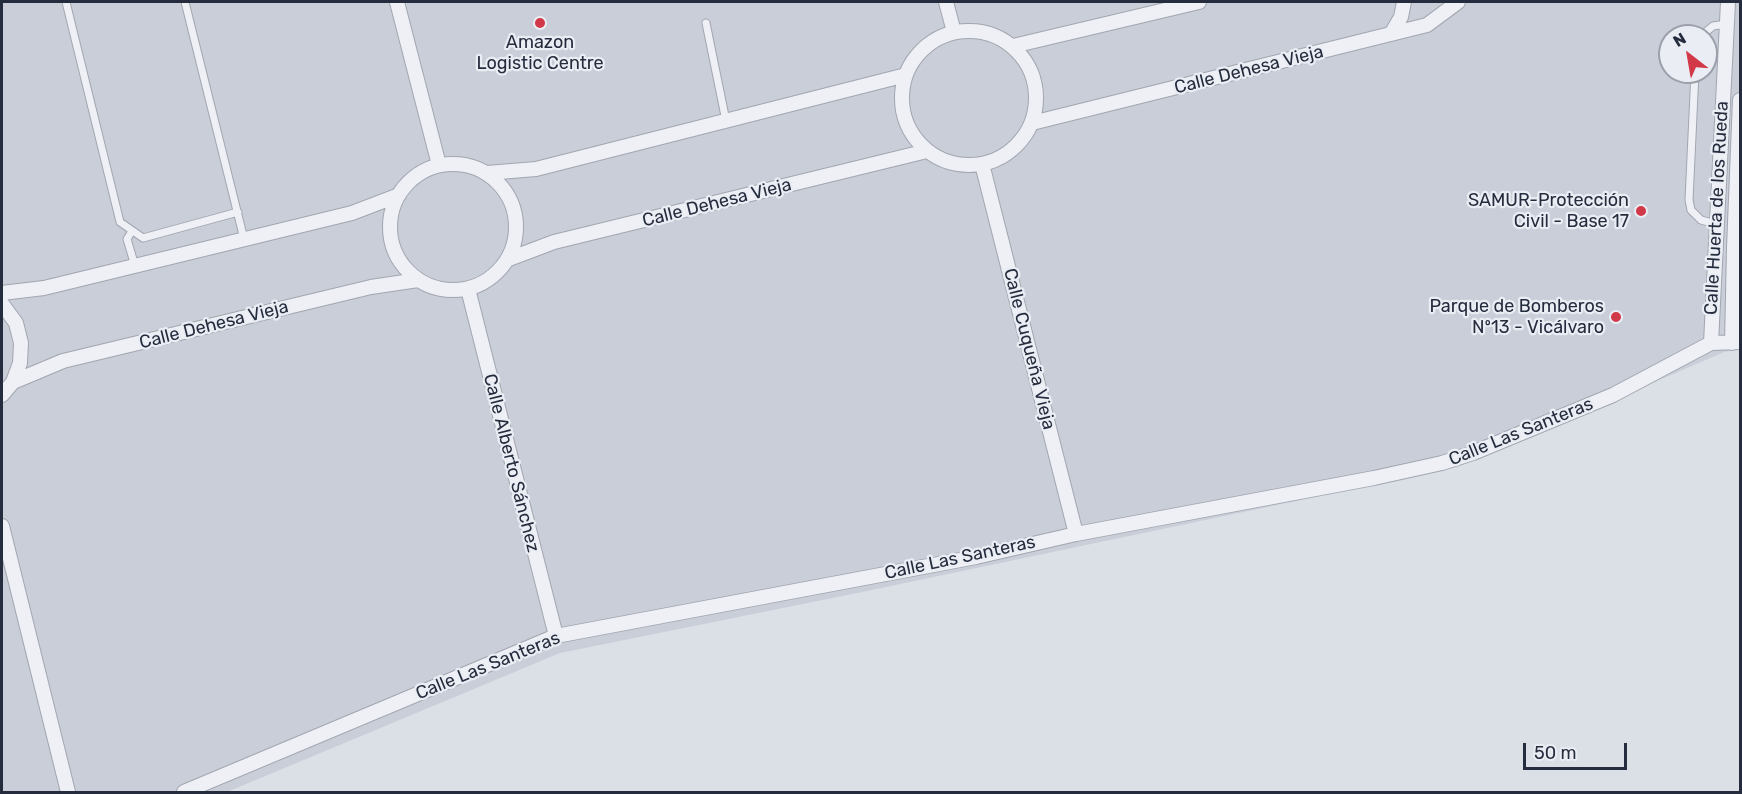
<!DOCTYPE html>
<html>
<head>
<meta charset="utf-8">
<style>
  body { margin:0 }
  #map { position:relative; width:1742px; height:794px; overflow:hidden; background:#dbdfe6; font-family:Rubik,sans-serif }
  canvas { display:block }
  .frame { position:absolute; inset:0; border:3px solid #252c3d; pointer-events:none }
  .north { position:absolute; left:1658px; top:24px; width:60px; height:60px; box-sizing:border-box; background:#eaeef4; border:2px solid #9ba0ab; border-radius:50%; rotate:329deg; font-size:16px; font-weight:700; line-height:24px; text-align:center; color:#252c3d }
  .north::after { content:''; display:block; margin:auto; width:21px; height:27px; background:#d23948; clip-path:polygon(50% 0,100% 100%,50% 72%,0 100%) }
  .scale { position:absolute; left:1523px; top:743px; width:104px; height:27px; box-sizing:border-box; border:3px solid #252c3d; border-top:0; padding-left:8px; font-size:18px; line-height:21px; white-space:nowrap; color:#252c3d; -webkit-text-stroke:4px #eaeef4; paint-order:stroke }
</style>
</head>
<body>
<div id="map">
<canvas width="1742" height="794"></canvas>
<div class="frame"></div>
<div class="north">N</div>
<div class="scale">50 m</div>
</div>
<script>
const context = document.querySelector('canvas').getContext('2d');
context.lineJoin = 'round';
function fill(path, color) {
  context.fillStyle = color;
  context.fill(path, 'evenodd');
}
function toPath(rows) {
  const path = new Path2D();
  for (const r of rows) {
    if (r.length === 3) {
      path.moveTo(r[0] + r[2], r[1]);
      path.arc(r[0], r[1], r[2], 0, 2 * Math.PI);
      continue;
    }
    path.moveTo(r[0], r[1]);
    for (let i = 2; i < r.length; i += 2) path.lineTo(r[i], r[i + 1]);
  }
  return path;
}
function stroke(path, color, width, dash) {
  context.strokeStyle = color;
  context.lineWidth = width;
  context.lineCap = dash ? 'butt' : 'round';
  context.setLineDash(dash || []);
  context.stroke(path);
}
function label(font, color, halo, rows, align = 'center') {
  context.font = font + ' Rubik,sans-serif';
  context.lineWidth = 4.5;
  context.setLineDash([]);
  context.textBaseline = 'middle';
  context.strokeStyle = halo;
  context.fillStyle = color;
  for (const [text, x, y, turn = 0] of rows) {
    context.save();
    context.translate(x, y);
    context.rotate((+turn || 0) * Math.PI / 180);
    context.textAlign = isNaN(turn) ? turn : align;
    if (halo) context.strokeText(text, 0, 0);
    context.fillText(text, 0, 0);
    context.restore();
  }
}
const built = toPath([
  [2,2,1740,2,1740,349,1724,352,1458,467,862,592,560,653,227,792,2,792],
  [1670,36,1706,36,1706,72,1670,72]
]);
const lane = toPath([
  [66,2,120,222,143,238,238,212],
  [185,2,244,239],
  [706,23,726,121],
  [1701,36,1713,26,1727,24],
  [1695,72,1689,200,1691,210,1701,220,1716,224],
  [132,231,127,239,135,266]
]);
const street = toPath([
  [397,2,439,165],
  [946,2,954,32],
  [969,98,67],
  [1391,34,1401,17,1404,2],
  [1013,46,1199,2],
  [1032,123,1427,25,1458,2],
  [453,227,63],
  [982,164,1076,534],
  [487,173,536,169,906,75],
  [509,259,554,242,927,151],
  [468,289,556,636],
  [2,293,44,288,352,213,399,195],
  [2,304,16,323,21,343,20,363,13,382,2,395],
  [1711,343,1728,2],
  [1732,343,1734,248,1740,100],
  [13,382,63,361,371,287,418,280],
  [2,526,68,792],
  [184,792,556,636,976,557,1076,534,1374,478,1442,463,1473,453,1613,395,1711,343,1740,342]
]);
const markers = [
  [540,23,6,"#d23948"],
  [1641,211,6,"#d23948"],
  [1616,317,6,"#d23948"]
];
const poiNames = [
  ["Amazon",540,43,"center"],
  ["Logistic Centre",540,64,"center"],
  ["SAMUR-Protección",1629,201],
  ["Civil - Base 17",1629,222],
  ["Parque de Bomberos",1604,307],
  ["Nº13 - Vicálvaro",1604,328]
];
const streetNames = [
  ["Calle Dehesa Vieja",1249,70,-14],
  ["Calle Dehesa Vieja",717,203,-14],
  ["Calle Huerta de los Rueda",1717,208,-87],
  ["Calle Dehesa Vieja",214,325,-14],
  ["Calle Cuqueña Vieja",1029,349,76],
  ["Calle Las Santeras",1521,432,-22],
  ["Calle Alberto Sánchez",511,463,76],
  ["Calle Las Santeras",960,558,-12],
  ["Calle Las Santeras",488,666,-22]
];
fill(built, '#c9ced8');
stroke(lane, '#a1a6b0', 9);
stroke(street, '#a1a6b0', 16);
stroke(lane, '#eef0f5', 7);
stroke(street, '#eef0f5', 14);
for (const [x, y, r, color] of markers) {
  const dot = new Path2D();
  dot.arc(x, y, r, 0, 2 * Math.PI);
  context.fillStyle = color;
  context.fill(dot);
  stroke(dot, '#eaeef4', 2);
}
label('18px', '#252c3d', '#eaeef4', poiNames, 'right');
label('18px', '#252c3d', '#eaeef4', streetNames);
</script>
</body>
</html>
